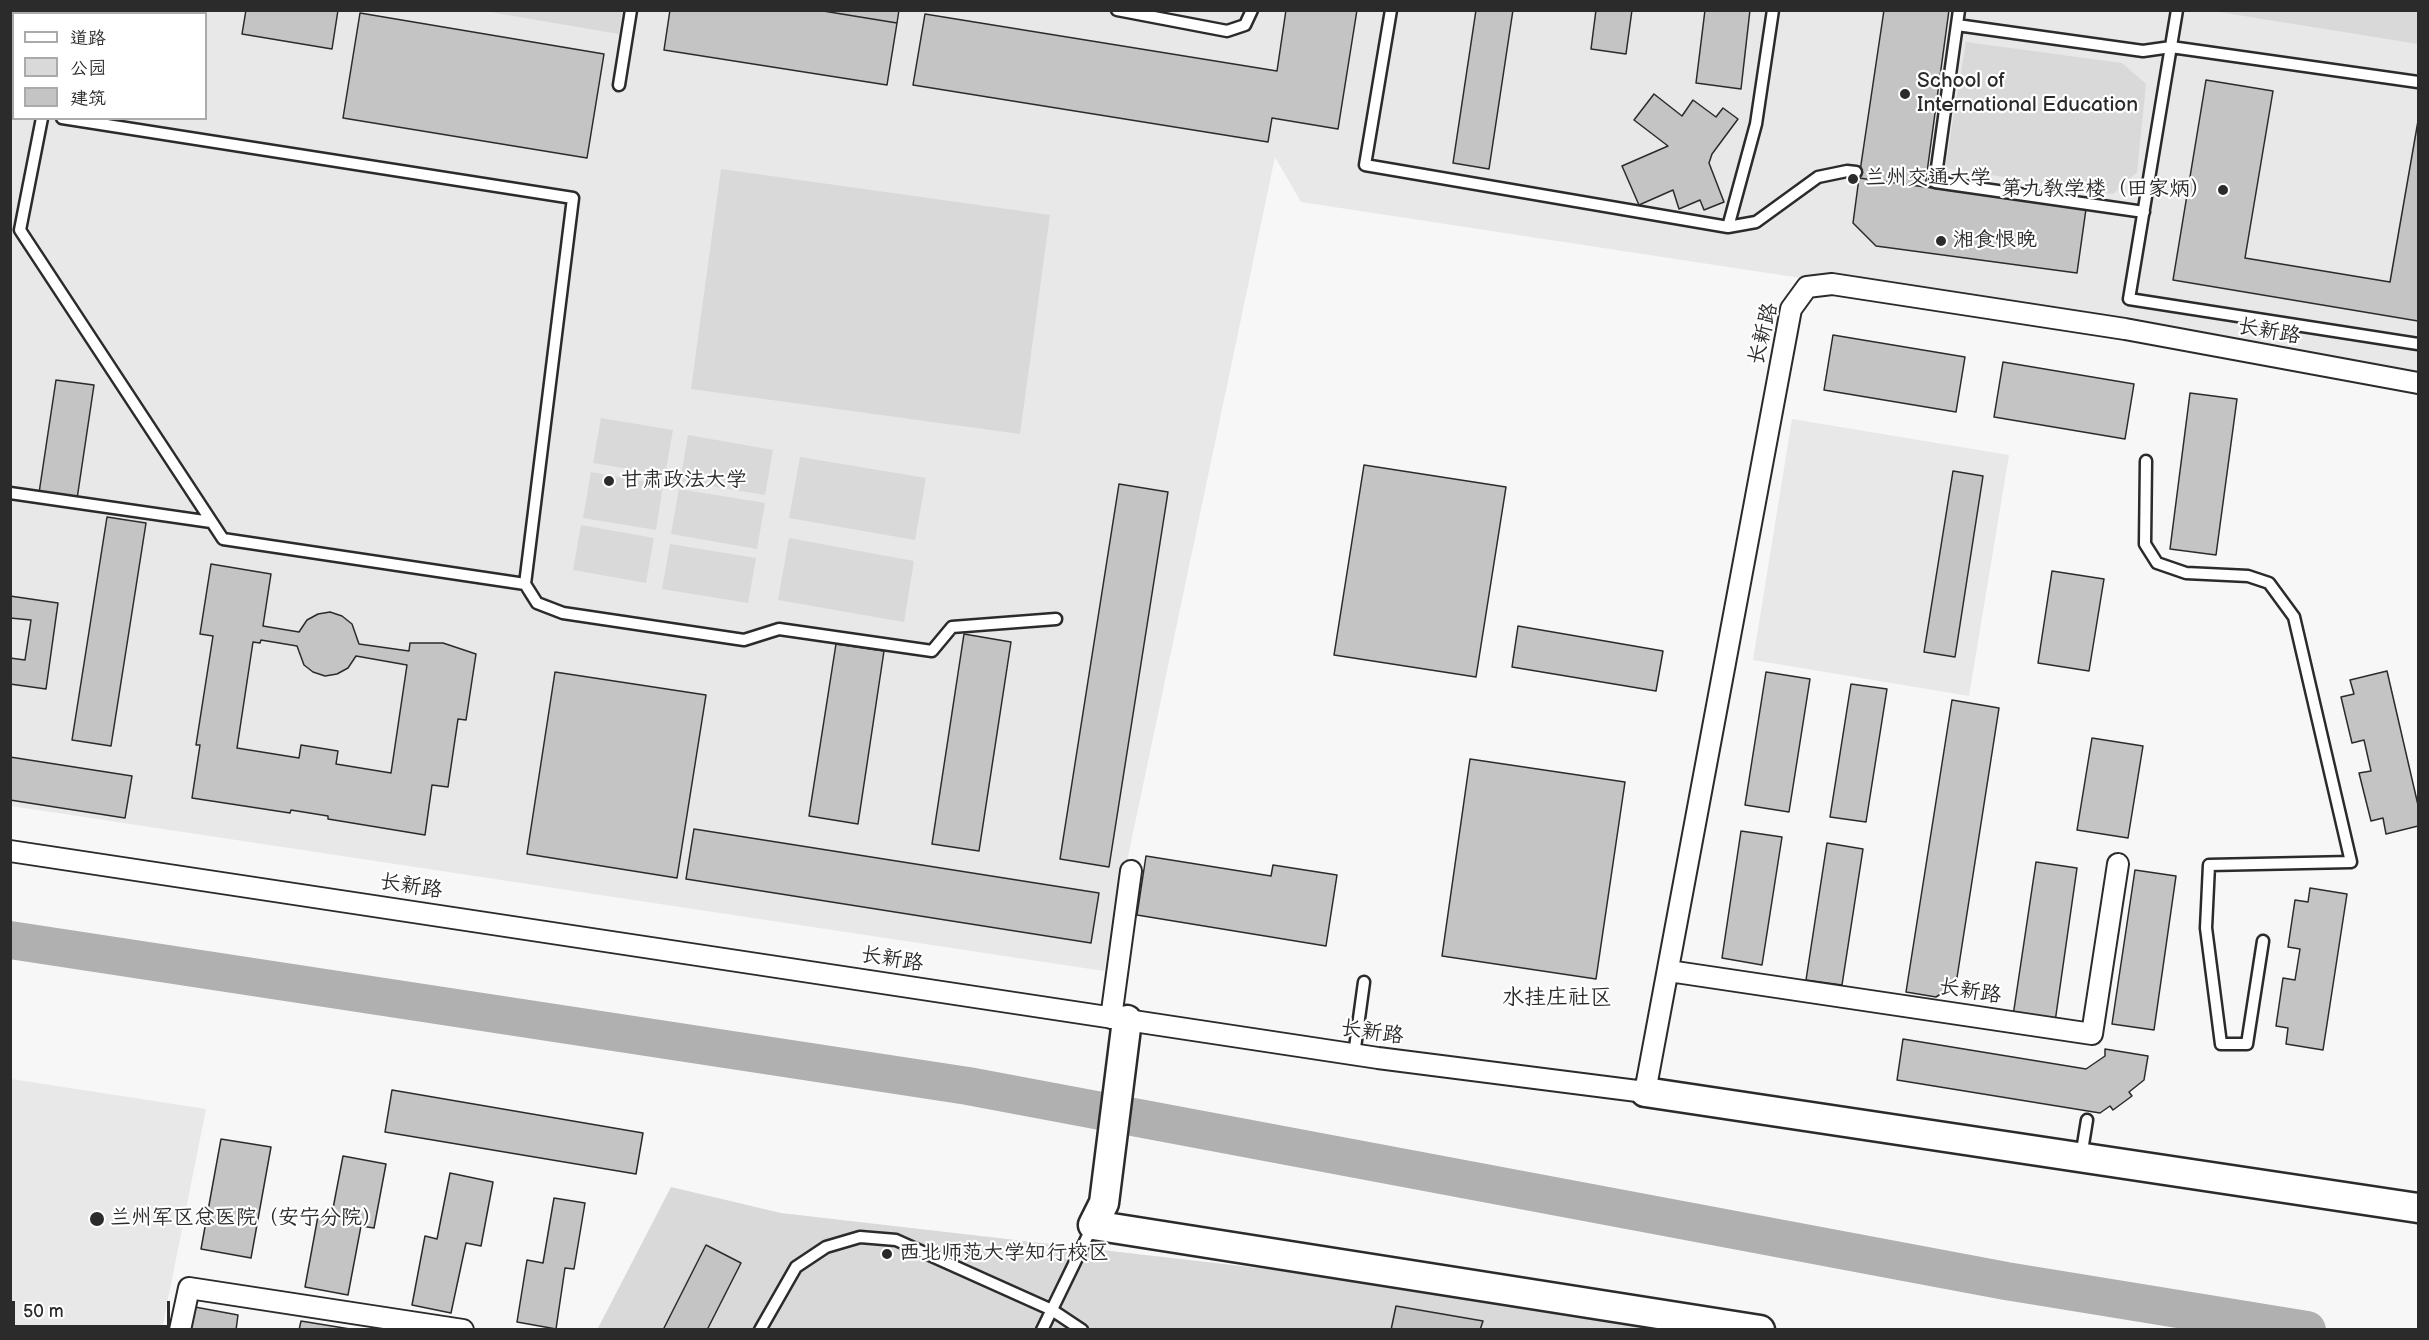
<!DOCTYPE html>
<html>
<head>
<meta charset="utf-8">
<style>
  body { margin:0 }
  #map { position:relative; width:2429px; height:1340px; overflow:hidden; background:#f7f7f7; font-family:"Balsamiq Sans","LXGW WenKai TC",sans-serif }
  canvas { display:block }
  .frame { position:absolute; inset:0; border:12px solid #2b2b2b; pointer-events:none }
  .legend { position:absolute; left:12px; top:12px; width:195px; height:108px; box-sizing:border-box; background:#fff; border:2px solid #aaa; margin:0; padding:8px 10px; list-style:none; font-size:18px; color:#2b2b2b }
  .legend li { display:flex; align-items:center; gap:12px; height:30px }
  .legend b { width:30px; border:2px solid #aaa }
  .scale { position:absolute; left:12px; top:1301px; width:158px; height:27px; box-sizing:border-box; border:3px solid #2b2b2b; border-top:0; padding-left:8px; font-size:18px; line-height:21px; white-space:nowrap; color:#2b2b2b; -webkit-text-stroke:4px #fff; paint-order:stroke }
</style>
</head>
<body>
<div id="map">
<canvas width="2429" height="1340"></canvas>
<div class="frame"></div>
<ul class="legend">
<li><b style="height:8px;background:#fff"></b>道路</li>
<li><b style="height:16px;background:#d9d9d9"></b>公园</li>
<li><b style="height:16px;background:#c4c4c4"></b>建筑</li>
</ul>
<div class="scale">50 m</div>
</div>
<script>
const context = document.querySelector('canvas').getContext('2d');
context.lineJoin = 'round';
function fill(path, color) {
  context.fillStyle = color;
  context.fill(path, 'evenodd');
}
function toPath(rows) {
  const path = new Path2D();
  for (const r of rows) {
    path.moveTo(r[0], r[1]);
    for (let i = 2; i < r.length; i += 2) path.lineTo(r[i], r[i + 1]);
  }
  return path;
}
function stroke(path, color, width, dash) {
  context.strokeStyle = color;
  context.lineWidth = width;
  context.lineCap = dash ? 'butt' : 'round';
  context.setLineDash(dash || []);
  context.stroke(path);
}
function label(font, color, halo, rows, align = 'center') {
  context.font = font + ' "Balsamiq Sans","LXGW WenKai TC",sans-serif';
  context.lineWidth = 4.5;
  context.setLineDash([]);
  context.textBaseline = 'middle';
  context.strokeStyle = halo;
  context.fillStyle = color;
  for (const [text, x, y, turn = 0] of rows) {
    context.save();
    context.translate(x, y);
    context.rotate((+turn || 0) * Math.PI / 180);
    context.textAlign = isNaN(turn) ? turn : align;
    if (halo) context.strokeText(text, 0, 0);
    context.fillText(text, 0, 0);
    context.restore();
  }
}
const built = toPath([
  [10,11,2418,11,2418,372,1301,202,1275,157,1104,971,11,806],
  [14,14,206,14,206,118,14,118],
  [1792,419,2009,455,1969,696,1753,660],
  [11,1079,206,1109,162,1329,11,1329]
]);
const green = toPath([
  [484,11,622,10,622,11,619,34],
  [2213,11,2418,11,2418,44],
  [1966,42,2122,63,2146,84,2137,172,2113,194,1945,168],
  [721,169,1050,215,1020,434,691,389],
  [601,418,673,430,665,475,593,463],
  [688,435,773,450,765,495,680,481],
  [800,457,926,478,915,540,789,518],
  [591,472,663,485,656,530,583,518],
  [679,489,765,503,757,549,671,534],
  [581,525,654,538,646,583,573,570],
  [789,538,914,561,904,622,778,600],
  [670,544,756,558,748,603,662,589],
  [671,1187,781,1213,1493,1295,1664,1329,597,1330]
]);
const river = toPath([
  [10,940,968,1086,2006,1281,2307,1330]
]);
const building = toPath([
  [10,10,204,10,206,11,206,16,206,14,14,14,14,41,10,40,10,10],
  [246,10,338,10,332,49,242,34,246,10],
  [670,10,817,10,897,23,887,85,664,50,670,10],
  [817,10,899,10,897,23,817,10],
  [1286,10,1357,10,1338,129,1272,118,1268,142,913,85,925,14,1277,71,1286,10],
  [1476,10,1513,10,1489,169,1453,163,1476,10],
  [1596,10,1632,10,1626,54,1591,49,1596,10],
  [1705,10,1750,10,1741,89,1696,83,1705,10],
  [1884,10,1949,10,1925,187,1859,178,1884,10],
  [360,13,604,54,587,158,343,118,360,13],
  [2206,80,2273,91,2245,258,2390,282,2418,121,2418,321,2173,280,2206,80],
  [1654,94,1682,116,1693,100,1716,117,1723,108,1738,119,1712,154,1709,163,1724,202,1704,210,1700,200,1679,209,1673,190,1639,205,1622,166,1668,146,1634,120,1654,94],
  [1859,178,2086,209,2077,273,1876,246,1853,223,1859,178],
  [1833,335,1965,357,1956,412,1824,390,1833,335],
  [2003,362,2134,384,2125,439,1994,417,2003,362],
  [56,380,94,385,77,499,39,493,56,380],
  [2190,393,2237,399,2216,555,2170,549,2190,393],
  [1364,465,1506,487,1476,677,1334,655,1364,465],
  [1953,471,1983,476,1955,657,1924,652,1953,471],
  [1119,484,1168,492,1109,867,1060,859,1119,484],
  [107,517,146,523,111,746,72,740,107,517],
  [211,564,271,574,263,626,299,632,307,620,318,614,330,612,342,616,352,624,359,644,409,651,410,643,443,643,476,654,466,720,458,719,448,787,432,785,425,835,328,819,328,816,291,810,290,813,192,798,200,745,196,745,213,636,200,634,211,564],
  [261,640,297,646,304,665,313,672,325,676,337,674,348,668,356,656,407,665,391,773,336,764,338,751,301,745,299,758,237,748,253,642,260,643,261,640],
  [2052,571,2104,579,2089,671,2038,663,2052,571],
  [10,596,58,603,46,689,10,684,10,658,25,660,31,620,10,618,10,596],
  [1518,626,1663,651,1656,691,1512,667,1518,626],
  [964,634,1011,642,979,851,932,844,964,634],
  [836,644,884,651,858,824,809,816,836,644],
  [2387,671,2418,805,2418,826,2386,834,2383,818,2371,821,2359,773,2371,771,2364,740,2352,743,2341,697,2354,694,2350,680,2387,671],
  [555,672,706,695,677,878,527,854,555,672],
  [1766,672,1810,679,1789,812,1745,805,1766,672],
  [1851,684,1887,689,1866,822,1830,817,1851,684],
  [1952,700,1999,708,1956,984,1936,997,1906,992,1952,700],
  [2092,738,2143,746,2128,838,2077,830,2092,738],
  [10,757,132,776,125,818,10,800,10,757],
  [1470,759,1625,782,1596,979,1442,956,1470,759],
  [694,829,1099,893,1091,943,686,879,694,829],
  [1741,831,1782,837,1762,965,1722,958,1741,831],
  [1827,843,1863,849,1842,985,1806,980,1827,843],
  [1146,856,1271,876,1273,865,1337,875,1326,946,1137,915,1146,856],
  [2036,862,2077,868,2055,1022,2013,1016,2036,862],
  [2135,870,2176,876,2154,1030,2112,1024,2135,870],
  [2310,888,2347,894,2323,1050,2286,1044,2288,1028,2276,1026,2283,978,2295,980,2300,949,2288,947,2295,900,2308,902,2310,888],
  [1903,1039,2086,1069,2105,1056,2105,1049,2148,1056,2144,1080,2129,1092,2132,1096,2113,1110,2110,1106,2100,1113,1897,1080,1903,1039],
  [392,1090,643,1133,636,1174,385,1132,392,1090],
  [221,1139,271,1147,251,1258,201,1249,221,1139],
  [343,1156,386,1164,374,1228,361,1226,348,1295,305,1287,318,1216,331,1219,343,1156],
  [450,1173,493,1182,481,1246,466,1243,451,1313,412,1305,425,1236,437,1239,450,1173],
  [554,1198,585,1203,574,1269,565,1268,556,1329,517,1322,527,1260,543,1263,554,1198],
  [706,1245,741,1263,707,1330,663,1330,706,1245],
  [1396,1306,1483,1321,1480,1330,1391,1330,1396,1306],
  [195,1307,238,1315,236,1330,191,1330,195,1307],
  [301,1321,350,1329,350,1330,299,1330,301,1321]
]);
const lane = toPath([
  [1117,10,1227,31,1245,25,1252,10],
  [1391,10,1365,165,1728,227,1756,124,1773,10],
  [1959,10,1935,182,2144,212],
  [2177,10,2129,299,2418,344],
  [1957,25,2143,51,2171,47,2418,82],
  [619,85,631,10],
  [42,118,20,230,223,539,525,584,573,198,62,118],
  [1728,227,1756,222,1818,177,1847,171,1856,172],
  [2146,461,2145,544,2157,563,2186,573,2248,576,2269,583,2294,617,2351,862,2209,865,2206,928,2221,1044,2247,1044,2263,941],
  [10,493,211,522],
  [525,584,537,603,563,613,744,640,779,629,932,651,952,627,1056,619],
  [1354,1055,1364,982],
  [2081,1157,2087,1120],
  [760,1330,796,1267,826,1247,860,1237,896,1240,1052,1310,1082,1330],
  [1042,1330,1093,1225]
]);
const street = toPath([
  [10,851,1378,1058,1645,1092,1791,309,1807,287,1832,284,2125,329,2418,383],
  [1669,971,2092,1034,2118,864],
  [1111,1018,1131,871],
  [180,1330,189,1288,463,1330]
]);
const secondary = toPath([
  [1127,1020,1104,1203,1093,1225,1760,1330],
  [1645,1092,2418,1208]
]);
const markers = [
  [1905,94,6,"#2b2b2b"],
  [1853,179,6,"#2b2b2b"],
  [2223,190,6,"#2b2b2b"],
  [1941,241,6,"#2b2b2b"],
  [609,481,6,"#2b2b2b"],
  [97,1219,8,"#2b2b2b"],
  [887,1254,6,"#2b2b2b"]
];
const poiNames = [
  ["School of",1917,82],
  ["International Education",1917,106],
  ["兰州交通大学",1865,179],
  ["第九教学楼（田家炳）",2211,190,"right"],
  ["湘食恨晚",1953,241],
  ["甘肃政法大学",621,481],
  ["兰州军区总医院（安宁分院）",110,1219],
  ["西北师范大学知行校区",899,1254]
];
const streetNames = [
  ["长新路",2269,332,10],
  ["长新路",1764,334,-76],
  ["长新路",411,887,9],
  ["长新路",892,960,9],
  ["长新路",1970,992,9],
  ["长新路",1372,1033,8]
];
const neighbourhoodNames = [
  ["水挂庄社区",1557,998]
];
fill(built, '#e8e8e8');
fill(green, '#d9d9d9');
stroke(river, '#b0b0b0', 38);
fill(building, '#c4c4c4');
stroke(building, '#2b2b2b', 1.5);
stroke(lane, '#2b2b2b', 15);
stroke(street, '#2b2b2b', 24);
stroke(secondary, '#2b2b2b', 33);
stroke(lane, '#fff', 10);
stroke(street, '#fff', 20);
stroke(secondary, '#fff', 28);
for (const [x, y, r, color] of markers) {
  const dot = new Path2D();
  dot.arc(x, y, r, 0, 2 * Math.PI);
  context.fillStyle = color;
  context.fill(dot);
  stroke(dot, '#fff', 2);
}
label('21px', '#2b2b2b', '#fff', poiNames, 'left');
label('21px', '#2b2b2b', '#fff', streetNames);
label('22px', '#2b2b2b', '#fff', neighbourhoodNames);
</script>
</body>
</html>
